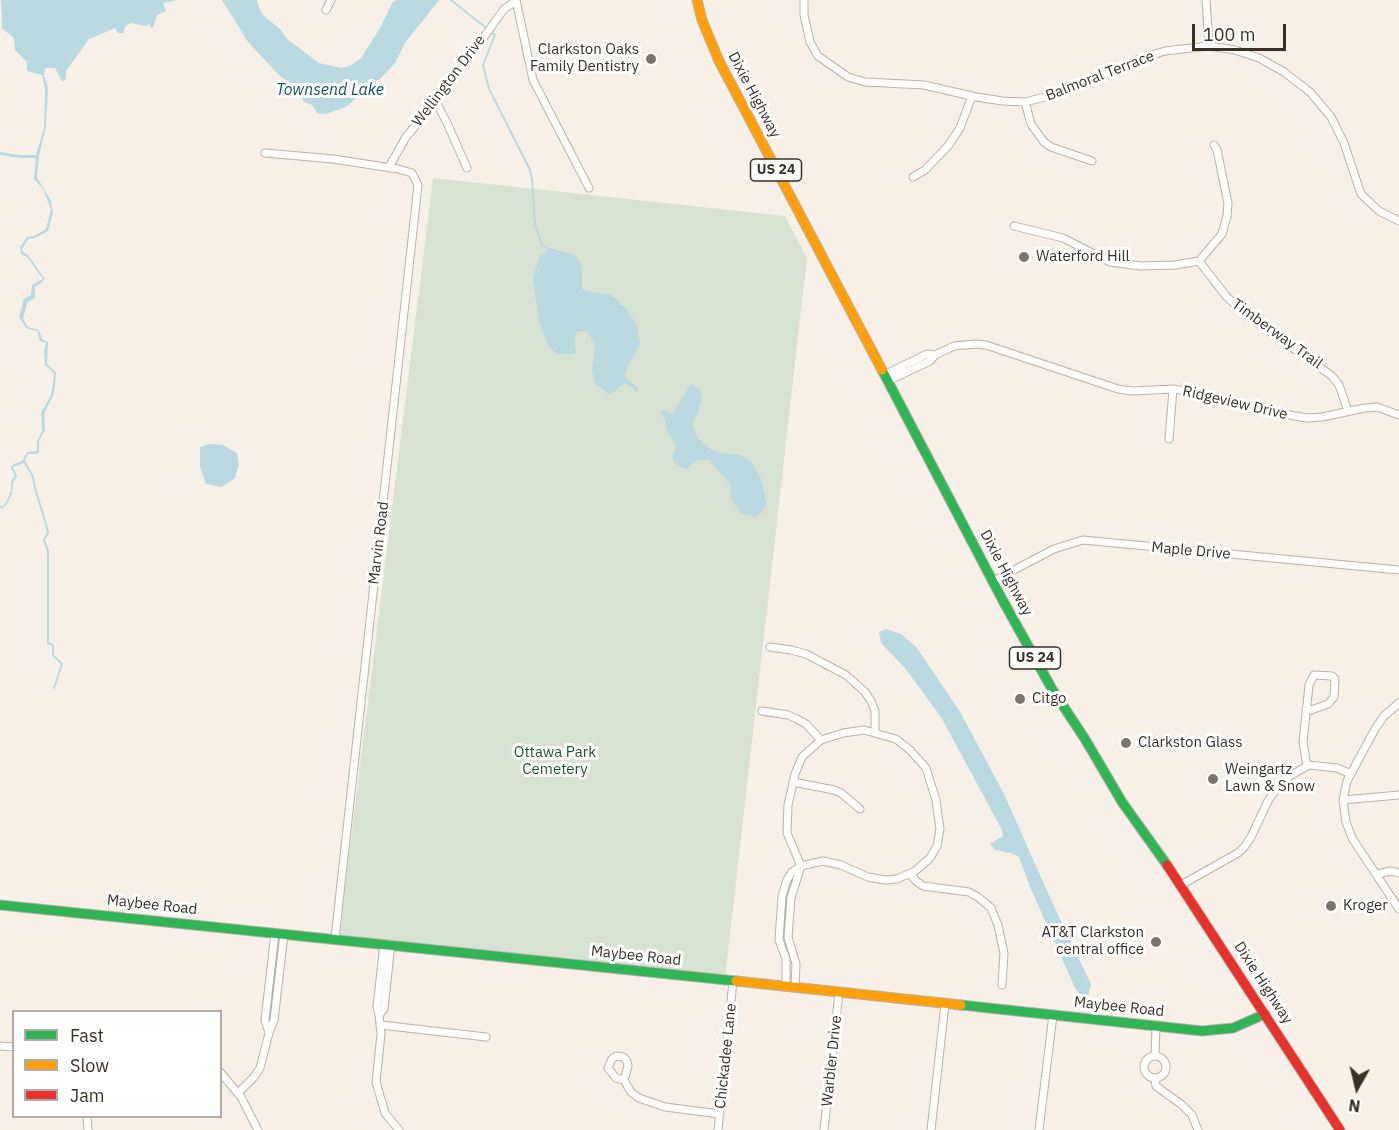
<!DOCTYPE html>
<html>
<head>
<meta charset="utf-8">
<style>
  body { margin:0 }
  #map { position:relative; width:1399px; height:1130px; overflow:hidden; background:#f7f0e8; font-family:"IBM Plex Sans",sans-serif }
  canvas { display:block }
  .legend { position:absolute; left:12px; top:1010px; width:210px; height:108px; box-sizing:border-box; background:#fff; border:2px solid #b0ada9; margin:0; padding:8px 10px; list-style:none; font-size:18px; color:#393128 }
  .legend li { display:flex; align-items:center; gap:12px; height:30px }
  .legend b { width:30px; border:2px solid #b0ada9 }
  .north { position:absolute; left:1327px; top:1058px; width:60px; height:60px; -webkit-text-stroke:4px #fff; paint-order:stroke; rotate:188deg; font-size:16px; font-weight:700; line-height:24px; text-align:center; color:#393128 }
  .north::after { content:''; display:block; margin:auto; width:21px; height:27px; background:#393128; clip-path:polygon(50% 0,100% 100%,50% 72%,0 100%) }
  .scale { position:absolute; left:1192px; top:24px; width:94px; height:27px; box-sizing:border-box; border:3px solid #393128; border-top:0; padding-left:8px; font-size:18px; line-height:21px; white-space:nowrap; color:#393128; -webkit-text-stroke:4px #fff; paint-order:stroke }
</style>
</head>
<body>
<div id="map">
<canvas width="1399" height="1130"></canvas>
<ul class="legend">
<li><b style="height:8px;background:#30b455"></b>Fast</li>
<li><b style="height:8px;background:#ff9f0a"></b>Slow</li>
<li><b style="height:8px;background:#e5322d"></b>Jam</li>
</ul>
<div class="north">N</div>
<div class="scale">100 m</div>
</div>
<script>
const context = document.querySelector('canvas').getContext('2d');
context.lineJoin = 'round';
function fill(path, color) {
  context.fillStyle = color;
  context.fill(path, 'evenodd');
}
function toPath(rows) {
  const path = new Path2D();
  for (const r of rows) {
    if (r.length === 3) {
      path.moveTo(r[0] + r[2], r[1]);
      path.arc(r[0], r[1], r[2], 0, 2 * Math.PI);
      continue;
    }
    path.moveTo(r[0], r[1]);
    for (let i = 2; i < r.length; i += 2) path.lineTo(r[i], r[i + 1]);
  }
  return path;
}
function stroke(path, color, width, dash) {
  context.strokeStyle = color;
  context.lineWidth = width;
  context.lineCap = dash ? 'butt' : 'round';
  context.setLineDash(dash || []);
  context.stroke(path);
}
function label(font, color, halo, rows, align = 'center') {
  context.font = font + ' "IBM Plex Sans",sans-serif';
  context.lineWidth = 6;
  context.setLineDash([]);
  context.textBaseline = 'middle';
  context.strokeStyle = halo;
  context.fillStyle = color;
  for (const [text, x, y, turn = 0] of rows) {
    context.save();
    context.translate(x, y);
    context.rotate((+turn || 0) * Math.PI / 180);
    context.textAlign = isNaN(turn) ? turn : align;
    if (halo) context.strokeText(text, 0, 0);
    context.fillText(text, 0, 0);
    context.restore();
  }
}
const green = toPath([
  [433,178,785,216,807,258,725,978,339,936]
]);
const water = toPath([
  [1,0,178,0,163,3,166,11,157,15,153,28,150,27,150,24,145,26,131,23,125,27,123,33,118,33,115,28,89,39,66,71,66,78,64,81,62,81,55,68,47,68,45,69,44,75,48,88,46,126,39,156,37,177,51,201,53,213,48,231,35,238,28,239,22,249,23,252,28,255,45,279,39,285,35,286,35,298,27,303,23,319,28,327,39,330,42,339,48,342,47,364,56,372,55,386,53,396,44,414,45,430,39,441,39,452,37,454,28,454,24,463,13,467,17,476,13,483,12,494,7,504,2,509,0,508,0,505,2,507,6,502,11,491,11,482,15,475,11,468,12,465,22,461,27,452,37,451,37,441,42,431,41,413,51,395,54,376,53,372,45,365,44,351,46,343,40,341,37,331,26,328,19,317,24,299,31,295,32,285,43,279,27,257,21,254,20,247,27,237,34,236,46,229,51,209,43,189,34,179,36,158,20,158,0,155,0,152,20,155,36,155,44,128,45,89,42,75,27,71,27,62,15,50,14,38,2,28],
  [222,0,257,0,259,8,264,16,280,29,287,39,319,63,342,68,350,66,361,58,380,28,392,3,396,0,439,0,405,43,395,63,379,80,377,80,346,107,326,114,317,113,312,105,303,101,300,92,279,75,248,42],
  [550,248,575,255,582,266,582,289,586,291,612,295,628,311,638,328,640,344,628,366,625,377,638,388,638,391,636,392,632,387,624,383,615,391,609,394,595,384,592,370,595,346,592,339,586,331,577,332,575,339,576,352,574,354,557,354,549,347,539,322,533,277,539,258],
  [691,384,701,390,702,399,693,425,697,438,710,449,725,454,737,454,751,461,760,477,767,503,762,512,756,517,740,513,731,498,730,484,709,460,697,460,686,469,678,466,672,459,676,445,666,429,665,420,660,412,662,410,672,414],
  [209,444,223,445,237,453,239,464,235,478,222,487,206,484,200,467,200,447],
  [886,629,901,634,916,647,959,710,1004,794,1052,902,1091,984,1088,996,1080,994,1075,988,1030,887,1019,857,1011,853,995,850,990,844,1003,836,1002,830,941,717,905,668,881,643,879,632]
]);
const stream = toPath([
  [451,0,495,35,483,65,489,89,530,170,532,179,535,224,542,245,548,249],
  [24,461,33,477,35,488,47,528,48,533,44,540,48,551,48,643,53,645,53,655,62,664,54,688]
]);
const street = toPath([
  [516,0,533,80,589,188],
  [804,0,804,15,810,42,818,56,848,77,865,82,924,85,976,97,1003,101,1025,102,1069,91,1139,59,1165,51,1209,46,1235,50,1259,58,1284,72,1310,92,1331,117,1344,143,1361,194,1379,211,1399,221],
  [1206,0,1209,46],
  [326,10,331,0],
  [436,102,447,123,467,168],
  [1025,102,1031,124,1044,142,1051,147,1092,161],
  [265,153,333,159,398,169,412,173,418,185,335,938],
  [389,167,406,137,448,87,504,9,516,1],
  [913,177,925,170,948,146,960,128,972,96],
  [1014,226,1063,238,1110,262,1141,266,1175,265,1199,261,1222,234,1227,216,1228,203,1217,150,1214,145],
  [1199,261,1226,296,1245,314,1332,376,1339,385,1348,411],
  [935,355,954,346,975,344,986,345,1118,389,1132,391,1173,389,1187,391,1253,409,1307,418,1322,417,1365,408,1377,407,1399,415],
  [884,375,927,354,935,355,930,361,888,381],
  [1169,439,1173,389],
  [993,581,1054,549,1083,540,1399,570],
  [770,647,791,650,806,654,846,675,865,692,871,701,875,711,875,732],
  [1399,703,1384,716,1375,729,1347,781,1343,800,1346,822,1352,838,1399,909],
  [1306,709,1311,710,1328,704,1334,697,1335,679,1332,676,1314,675,1309,685,1308,695,1303,742,1307,766],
  [762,711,788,715,797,719,806,724,821,740],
  [864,730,896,739,910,750,926,768,936,800,940,829,937,846,930,858,915,871,897,879,885,880,868,877,841,865,823,861,801,866,787,833,788,805,795,774,802,757,821,740,843,733,864,730],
  [793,782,834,790,841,793,860,809],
  [1343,800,1399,795],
  [910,874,916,881,923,886,969,892,978,897,991,908,998,925,1004,953,1002,985],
  [1377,874,1391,871,1399,873],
  [1181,885,1238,853,1245,846,1251,837,1268,801,1279,785,1288,777,1309,765,1337,768,1351,774],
  [275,933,265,1020,269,1033,274,1020,284,934],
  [384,944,377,1007,379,1015,384,1009,391,944],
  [786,987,786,959,779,940,782,896,787,880,792,872,801,866,791,898,788,937,796,964,795,988],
  [379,1015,381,1034,376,1082,385,1113,399,1130],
  [381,1025,486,1037],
  [0,1046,14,1047],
  [1155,1067,11],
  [1155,1056,1156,1026],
  [220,1072,241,1097,258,1130],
  [1155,1079,1156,1086,1182,1105,1192,1115,1198,1130],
  [624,1080,616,1078,608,1068,612,1059,616,1056,623,1057,627,1061,628,1066,624,1080,631,1092,639,1098,665,1107,720,1114],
  [238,1093,254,1077,260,1068,269,1033],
  [87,1116,88,1130],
  [718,1130,733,981],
  [824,1130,839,993],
  [931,1130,945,1004],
  [1039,1130,1053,1015]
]);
const fast = toPath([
  [882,370,1002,599,1052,689,1085,739,1122,802,1167,865],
  [0,905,736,981],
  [961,1005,1202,1031,1233,1028,1265,1014]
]);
const slow = toPath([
  [697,0,702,20,719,61,882,370],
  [736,981,961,1005]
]);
const jam = toPath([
  [1167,865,1340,1130]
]);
const markers = [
  [651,59,6,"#7c746b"],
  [1024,257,6,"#7c746b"],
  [1020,699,6,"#7c746b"],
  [1126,743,6,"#7c746b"],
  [1213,779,6,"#7c746b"],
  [1331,906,6,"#7c746b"],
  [1156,942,6,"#7c746b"]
];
const shields = [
  [776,170,51],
  [1035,658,51]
];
const shieldNames = [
  ["US 24",776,170],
  ["US 24",1035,658]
];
const poiNames = [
  ["Clarkston Oaks",639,50,"right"],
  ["Family Dentistry",639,67,"right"],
  ["Waterford Hill",1036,257],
  ["Citgo",1032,699],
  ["Clarkston Glass",1138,743],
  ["Weingartz",1225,770],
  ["Lawn & Snow",1225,787],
  ["Kroger",1343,906],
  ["AT&T Clarkston",1144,933,"right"],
  ["central office",1144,950,"right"]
];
const streetNames = [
  ["Balmoral Terrace",1100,76,-21],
  ["Wellington Drive",449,81,-53],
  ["Dixie Highway",754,95,62],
  ["Timberway Trail",1277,334,36],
  ["Ridgeview Drive",1235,403,13],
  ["Marvin Road",379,543,-83],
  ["Maple Drive",1191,551,5],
  ["Dixie Highway",1006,573,62],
  ["Maybee Road",152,905,6],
  ["Maybee Road",636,956,6],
  ["Dixie Highway",1263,983,57],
  ["Maybee Road",1119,1007,6],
  ["Chickadee Lane",726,1056,-84],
  ["Warbler Drive",832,1061,-84]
];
const parkNames = [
  ["Ottawa Park",555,753],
  ["Cemetery",555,770]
];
const waterNames = [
  ["Townsend Lake",330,90]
];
fill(green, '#d8e2d2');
fill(water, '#bad8e0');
stroke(stream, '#bad8e0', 2);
stroke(street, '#b9b2aa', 9);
stroke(fast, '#b9b2aa', 11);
stroke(slow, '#b9b2aa', 11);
stroke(jam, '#b9b2aa', 11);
stroke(street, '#fefdfc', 7);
stroke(fast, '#30b455', 9);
stroke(slow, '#ff9f0a', 9);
stroke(jam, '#e5322d', 9);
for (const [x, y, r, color] of markers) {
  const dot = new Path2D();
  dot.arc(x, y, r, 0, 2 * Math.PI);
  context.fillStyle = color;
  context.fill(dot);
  stroke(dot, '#fff', 2);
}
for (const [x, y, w] of shields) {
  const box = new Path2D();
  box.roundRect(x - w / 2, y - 11, w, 22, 4.5);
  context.fillStyle = '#fff';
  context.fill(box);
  stroke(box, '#393128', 1.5);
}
label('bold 14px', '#393128', null, shieldNames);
label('15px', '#393128', '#fff', poiNames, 'left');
label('15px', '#393128', '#fff', streetNames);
label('15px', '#25552d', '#fff', parkNames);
label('italic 16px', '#145163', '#fff', waterNames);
</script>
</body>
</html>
